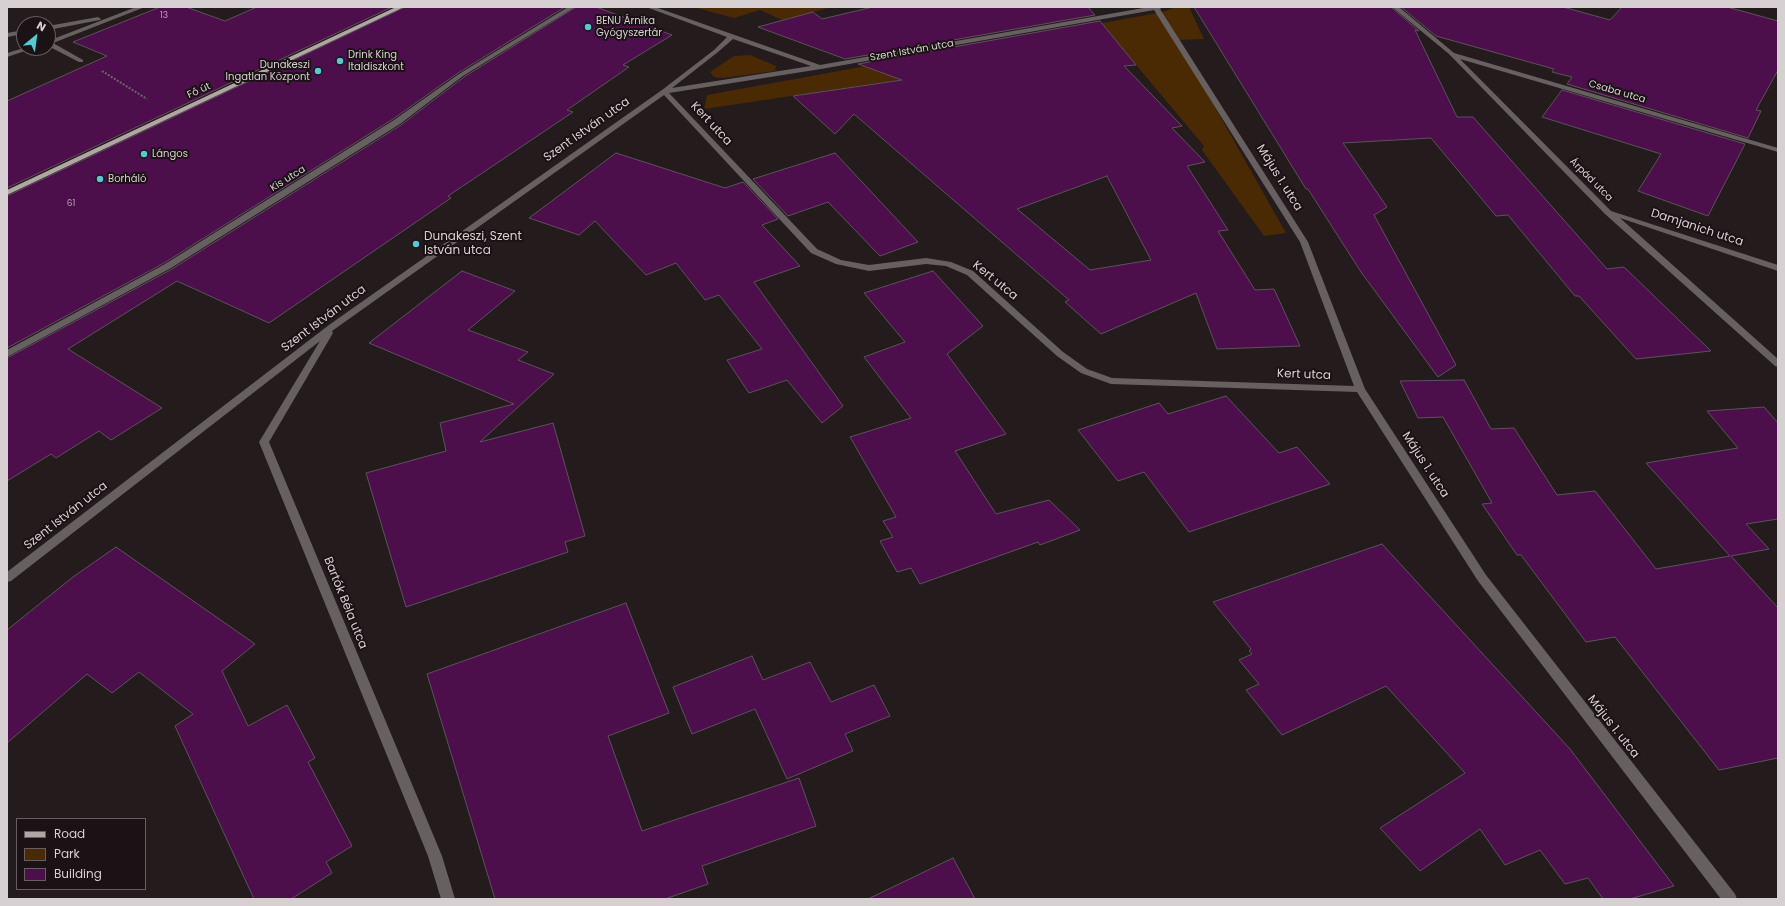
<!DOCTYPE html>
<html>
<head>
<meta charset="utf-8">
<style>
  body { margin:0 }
  #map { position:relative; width:1785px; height:906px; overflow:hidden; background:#241b1d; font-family:Poppins,sans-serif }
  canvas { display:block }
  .frame { position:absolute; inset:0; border:8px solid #d7d0d2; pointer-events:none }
  .legend { position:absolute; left:16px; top:818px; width:130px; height:72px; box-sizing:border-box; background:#1a1214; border:1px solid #665e60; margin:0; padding:5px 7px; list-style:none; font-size:12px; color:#d7d0d2 }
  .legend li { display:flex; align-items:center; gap:8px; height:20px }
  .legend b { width:20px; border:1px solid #665e60 }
  .north { position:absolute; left:16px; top:16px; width:40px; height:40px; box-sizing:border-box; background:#1a1214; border:1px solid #665e60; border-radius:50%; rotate:29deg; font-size:11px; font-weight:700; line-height:16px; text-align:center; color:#d7d0d2 }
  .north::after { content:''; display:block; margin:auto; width:14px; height:18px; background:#51ccd2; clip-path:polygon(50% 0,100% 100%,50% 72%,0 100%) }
</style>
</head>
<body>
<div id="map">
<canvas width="1785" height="906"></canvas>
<div class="frame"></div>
<ul class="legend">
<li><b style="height:5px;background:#b0a6a3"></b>Road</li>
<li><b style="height:11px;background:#492a03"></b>Park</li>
<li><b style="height:11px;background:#4c0f4b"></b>Building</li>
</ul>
<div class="north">N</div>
</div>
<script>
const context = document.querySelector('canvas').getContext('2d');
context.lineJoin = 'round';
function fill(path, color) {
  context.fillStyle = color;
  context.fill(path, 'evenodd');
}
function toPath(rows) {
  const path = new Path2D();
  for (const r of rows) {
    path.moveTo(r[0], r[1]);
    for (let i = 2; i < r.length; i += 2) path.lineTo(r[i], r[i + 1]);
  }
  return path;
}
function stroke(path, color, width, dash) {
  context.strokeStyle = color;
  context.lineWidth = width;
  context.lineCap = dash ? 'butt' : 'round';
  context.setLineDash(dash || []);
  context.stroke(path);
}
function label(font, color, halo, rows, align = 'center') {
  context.font = font + ' Poppins,sans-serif';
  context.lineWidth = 4;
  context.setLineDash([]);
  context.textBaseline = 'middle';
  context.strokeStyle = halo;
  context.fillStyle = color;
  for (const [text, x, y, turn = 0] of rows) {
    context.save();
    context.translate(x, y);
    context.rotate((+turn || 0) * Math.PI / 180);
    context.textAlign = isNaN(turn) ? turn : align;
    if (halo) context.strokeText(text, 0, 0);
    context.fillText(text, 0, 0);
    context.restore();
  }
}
const green = toPath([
  [693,7,832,7,782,20,760,10,734,18],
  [1176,7,1189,7,1204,39,1177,40,1286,233,1264,236,1202,150,1204,146,1121,47,704,109,707,95,1163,12],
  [750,55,776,66,775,71,723,78,714,77,710,72,734,56]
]);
const building = toPath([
  [160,7,186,7,225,21,257,7,392,7,7,188,7,101,107,56,73,42,160,7],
  [405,7,565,7,458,73,393,119,164,263,7,348,7,196,405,7],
  [576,7,596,7,672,35,623,65,629,67,567,110,573,112,448,196,451,198,269,323,177,281,68,349,162,408,111,440,99,431,56,458,51,454,7,481,7,358,172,269,401,125,464,77,576,7],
  [873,7,1088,7,1095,15,845,59,758,27,813,12,822,19,873,7],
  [1194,7,1391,7,1419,31,1415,30,1457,117,1473,117,1607,269,1624,267,1711,351,1636,359,1579,296,1575,296,1508,215,1496,216,1431,138,1343,143,1387,207,1374,215,1456,365,1438,377,1361,272,1308,189,1306,189,1194,7],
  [1401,7,1563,7,1610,20,1622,7,1727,7,1778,21,1778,70,1756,110,1761,111,1748,138,1567,84,1572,77,1552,72,1554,69,1436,36,1401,7],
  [1100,21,1136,65,1124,66,1182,126,1172,128,1205,162,1187,166,1228,230,1218,231,1255,290,1274,289,1300,346,1217,349,1196,293,1101,334,1065,302,1069,300,854,114,835,134,793,96,902,80,858,64,1100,21],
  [1107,176,1151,260,1090,270,1017,209,1107,176],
  [1562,90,1745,144,1708,216,1638,191,1661,154,1542,117,1562,90],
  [616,153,725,188,743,182,778,219,762,225,800,266,754,282,843,406,822,423,787,380,749,393,727,360,762,349,719,295,705,300,676,263,646,275,595,221,579,235,529,218,616,153],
  [835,153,918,242,880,256,828,202,788,216,753,179,835,153],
  [462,271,515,291,468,330,528,352,518,360,554,374,480,442,553,423,585,536,565,542,568,552,406,607,366,473,446,451,440,423,514,404,369,343,462,271],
  [933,271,983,326,947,354,1006,434,955,451,996,514,1049,500,1080,530,1040,545,1038,542,920,584,911,568,897,572,880,541,893,537,883,521,896,517,850,437,911,418,864,357,905,342,864,293,933,271],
  [1464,380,1491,429,1514,428,1557,495,1595,491,1656,569,1730,556,1646,463,1738,448,1707,411,1764,407,1778,423,1778,519,1746,524,1769,549,1731,556,1778,608,1778,758,1719,770,1615,637,1586,642,1521,555,1517,555,1482,504,1492,503,1443,417,1418,418,1400,381,1464,380],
  [1226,396,1279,453,1297,447,1330,484,1189,532,1144,472,1118,481,1078,430,1159,403,1168,414,1226,396],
  [1382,544,1570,749,1674,886,1630,899,1603,899,1588,878,1565,884,1540,850,1505,865,1480,829,1420,871,1380,828,1465,773,1386,686,1282,735,1246,690,1259,684,1239,660,1252,654,1249,651,1251,649,1213,602,1382,544],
  [116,547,255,644,222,671,248,726,287,705,315,758,308,762,352,846,326,862,332,873,291,899,254,899,175,726,193,714,139,672,112,693,87,674,7,743,7,630,73,577,116,547],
  [626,603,669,713,608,736,642,831,799,778,816,826,702,866,708,884,665,899,495,899,427,674,626,603],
  [752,656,763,680,810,662,831,702,874,685,890,716,845,734,853,751,787,779,755,709,692,734,673,687,752,656],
  [953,858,975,899,868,899,953,858]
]);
const path = toPath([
  [102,71,147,99]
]);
const minor = toPath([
  [136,7,145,7,53,43,83,60,83,62,79,62,48,46,48,41,136,7],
  [568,7,575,7,463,76,400,124,171,268,7,357,7,350,165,264,394,120,459,74,568,7],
  [646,7,655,7,820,65,1149,7,1163,7,1160,9,1308,242,1365,389,1486,575,1735,894,1737,899,1721,899,1478,581,1357,392,1111,384,1081,373,1057,356,967,275,946,266,926,264,869,271,836,264,811,253,664,95,332,331,333,333,269,442,442,856,455,899,441,899,428,856,259,442,320,341,11,581,7,582,7,572,329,325,662,90,714,50,727,37,646,7],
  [1154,10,1300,242,1354,386,1112,378,1087,369,1063,352,973,271,951,262,926,258,869,265,841,260,817,249,669,93,821,69,1154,10],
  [733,39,811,66,672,88,718,52,733,39],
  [1392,7,1399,7,1454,53,1778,148,1778,152,1460,59,1611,211,1778,265,1778,271,1620,218,1778,359,1778,367,1775,366,1605,214,1449,54,1392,7],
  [98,17,101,19,100,20,48,30,48,26,98,17],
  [24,30,24,34,7,37,7,33,24,30],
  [24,48,34,48,7,57,7,53,24,48]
]);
const major = toPath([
  [396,7,404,7,7,195,7,190,396,7]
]);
const markers = [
  [588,27,4,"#51ccd2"],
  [340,61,4,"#51ccd2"],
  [318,71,4,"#51ccd2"],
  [144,154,4,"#51ccd2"],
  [100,179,4,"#51ccd2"],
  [416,244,4,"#51ccd2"]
];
const farNumbernames = [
  ["13",164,16],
  ["61",71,204]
];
const farPoinames = [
  ["BENU Árnika",596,21],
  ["Gyógyszertár",596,33],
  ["Drink King",348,55],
  ["Italdiszkont",348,67],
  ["Dunakeszi",310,65,"right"],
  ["Ingatlan Központ",310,77,"right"],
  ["Lángos",152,154],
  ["Borháló",108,179]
];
const farStreetnames = [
  ["Szent István utca",912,51,-10],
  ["Fő út",199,91,-25],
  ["Csaba utca",1617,92,16],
  ["Kis utca",288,179,-32],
  ["Árpád utca",1591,180,45]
];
const streetNames = [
  ["Kert utca",711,124,47],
  ["Szent István utca",587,130,-35],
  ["Május 1. utca",1279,178,58],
  ["Damjanich utca",1697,228,18],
  ["Kert utca",995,281,39],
  ["Szent István utca",324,319,-37],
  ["Kert utca",1304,375,2],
  ["Május 1. utca",1425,465,57],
  ["Szent István utca",66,516,-38],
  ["Bartók Béla utca",345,603,68],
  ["Május 1. utca",1613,727,52]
];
const poiNames = [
  ["Dunakeszi, Szent",424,237],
  ["István utca",424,251]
];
fill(green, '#492a03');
fill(building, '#4c0f4b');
stroke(building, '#5b535a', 1);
stroke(path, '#6d6567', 2, [2, 1.5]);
fill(minor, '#666160');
fill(major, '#b0a6a3');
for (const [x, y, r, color] of markers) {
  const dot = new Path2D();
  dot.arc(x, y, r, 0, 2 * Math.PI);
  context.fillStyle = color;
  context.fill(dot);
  stroke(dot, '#1a1214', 1.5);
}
label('9px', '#b4a0b0', null, farNumbernames);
label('10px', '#d7d0d2', '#1a1214', farPoinames, 'left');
label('10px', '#d7d0d2', '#1a1214', farStreetnames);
label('12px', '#d7d0d2', '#1a1214', streetNames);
label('12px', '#d7d0d2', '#1a1214', poiNames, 'left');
</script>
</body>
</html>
